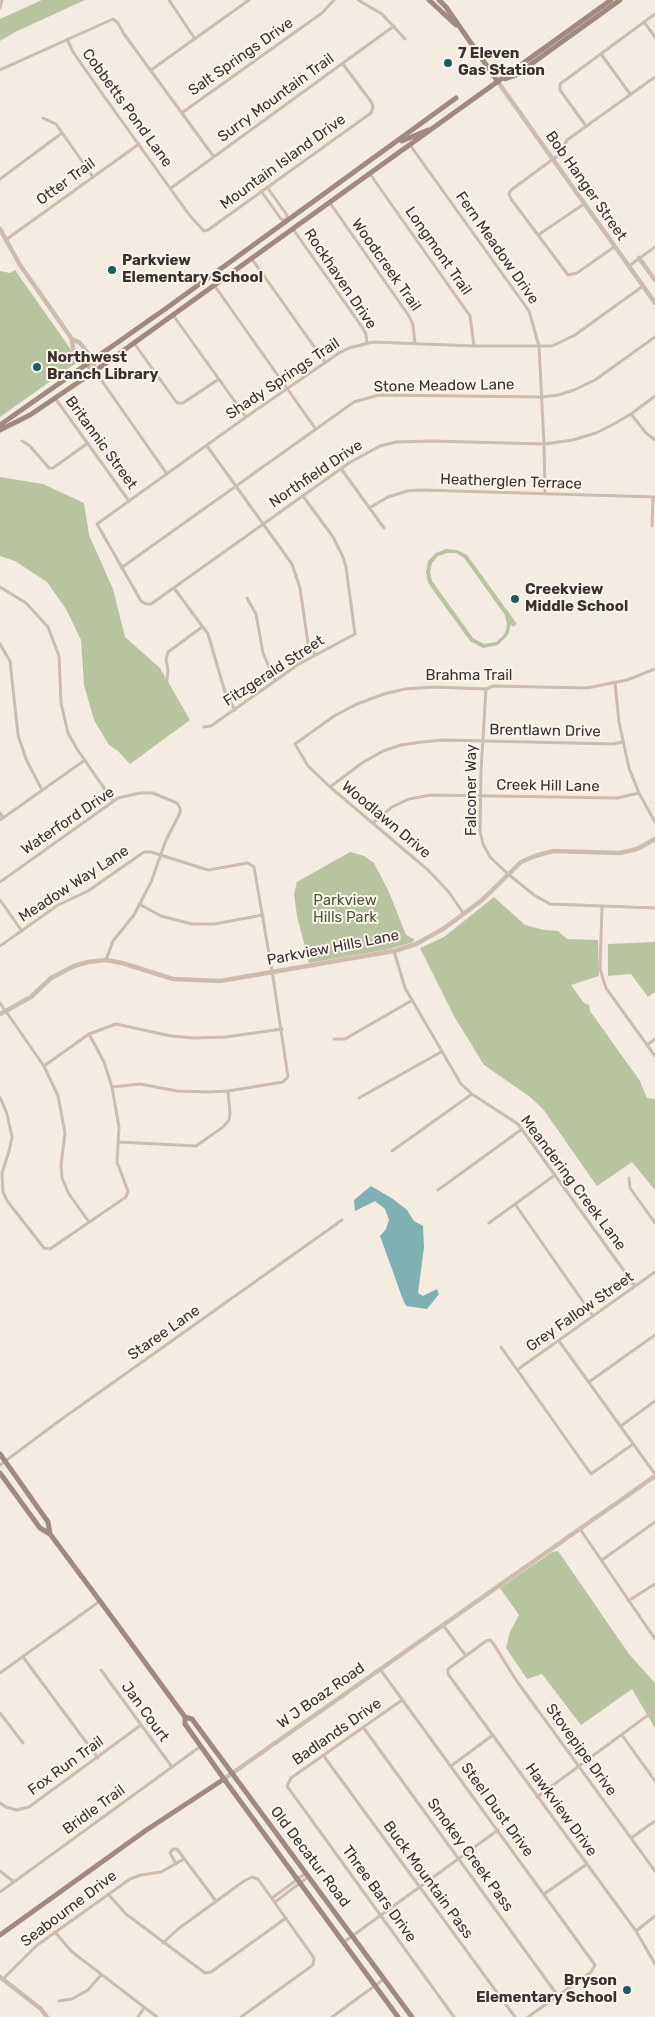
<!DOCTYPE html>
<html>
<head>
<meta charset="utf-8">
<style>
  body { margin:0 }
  canvas { display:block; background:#f4ebe1 }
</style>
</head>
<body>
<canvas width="655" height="2017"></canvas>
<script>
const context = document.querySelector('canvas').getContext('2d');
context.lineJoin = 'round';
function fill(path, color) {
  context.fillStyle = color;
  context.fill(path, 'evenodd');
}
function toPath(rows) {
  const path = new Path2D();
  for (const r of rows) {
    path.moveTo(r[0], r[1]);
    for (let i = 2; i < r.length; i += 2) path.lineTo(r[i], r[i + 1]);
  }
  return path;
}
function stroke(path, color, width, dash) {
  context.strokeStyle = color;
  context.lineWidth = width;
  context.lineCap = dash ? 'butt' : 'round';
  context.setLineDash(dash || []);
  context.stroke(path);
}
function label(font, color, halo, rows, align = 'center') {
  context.font = font + ' Rubik,sans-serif';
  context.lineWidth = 4;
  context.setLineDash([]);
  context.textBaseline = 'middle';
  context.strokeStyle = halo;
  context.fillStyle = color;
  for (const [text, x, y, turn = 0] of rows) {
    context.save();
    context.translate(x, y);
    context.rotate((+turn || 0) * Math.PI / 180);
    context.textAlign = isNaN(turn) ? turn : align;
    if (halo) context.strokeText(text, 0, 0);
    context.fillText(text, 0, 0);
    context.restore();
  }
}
const green = toPath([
  [42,0,85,0,15,32,0,41,0,19],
  [15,270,79,361,0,417,0,271,10,273],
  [0,477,43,484,84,503,89,535,113,589,125,637,160,668,190,720,130,764,118,751,109,745,94,720,84,685,81,640,66,609,47,582,15,561,0,556],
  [446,549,457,550,467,555,517,624,513,627,511,624,508,635,498,645,483,648,470,641,428,583,426,572,428,561,436,553],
  [447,553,456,553,464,558,505,615,507,624,506,630,503,636,496,642,484,644,473,638,432,581,430,572,432,563,438,556],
  [350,852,364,856,374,863,389,892,406,935,414,939,413,942,390,949,309,963,297,916,294,894,297,882],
  [494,897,525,925,544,930,558,931,567,939,598,940,599,976,571,985,584,1003,589,1005,590,1011,640,1081,647,1098,655,1099,655,1190,632,1162,597,1186,543,1109,529,1096,484,1065,454,1016,420,948,444,937],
  [655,942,655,992,648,997,631,974,608,976,608,944],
  [558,1551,629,1654,655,1683,655,1728,632,1689,581,1725,542,1674,527,1679,506,1648,510,1632,519,1615,500,1588,552,1552]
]);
const water = toPath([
  [371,1186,393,1199,407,1210,414,1221,423,1226,424,1247,418,1293,423,1296,437,1289,439,1294,427,1309,406,1306,402,1297,380,1236,386,1229,389,1220,385,1209,375,1201,355,1211,354,1200]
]);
const minor = toPath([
  [169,0,195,39],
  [358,0,382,14,405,39],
  [0,8,2,0],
  [644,22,655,37],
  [67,39,73,52,106,99,190,216,204,231,208,230,371,113,373,107,372,103,343,64],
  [601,54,630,94],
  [0,70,113,19,118,23,124,34,214,157],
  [151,70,249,0],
  [183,112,322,13,334,0],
  [43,118,56,124,93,177],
  [586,126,560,90,560,84,655,14],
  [410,145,529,311,539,346,544,444,545,494],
  [370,174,470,316,474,346],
  [0,179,62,133],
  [171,188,394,26],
  [261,191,281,219,287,221,287,215,267,187],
  [330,203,409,316,413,325,415,343],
  [293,229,362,327,366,334,367,343],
  [538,235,584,204],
  [7,239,139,144],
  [614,247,577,273,568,275,511,199,509,194,511,190,560,154,567,140,655,77],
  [252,259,325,362],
  [629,266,655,247],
  [214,285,315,428],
  [643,286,575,335,552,346,474,346,373,342,349,348,339,353,246,417,97,524,141,601,146,604,151,604,349,463,380,446,396,442,432,441,544,444,573,440,596,433,612,425,631,414,655,396],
  [173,315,246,417],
  [134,343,177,403,183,403,219,379],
  [95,371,167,474],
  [55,398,129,501],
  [631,414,646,433,655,440],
  [22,441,30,446,49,468,53,468,88,443],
  [207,446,292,564,300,588,308,643,315,655],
  [342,470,384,528],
  [369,508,388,497,407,491,421,490,655,497],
  [652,526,653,497],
  [121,568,354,402,379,395,542,397,558,395,574,390,595,380,655,337],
  [0,587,26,603,48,627,59,656,61,703,68,733,77,749,113,801],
  [174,588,208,634,225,692,235,710],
  [247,598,256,614,263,653,275,681],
  [0,644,10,661,18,735,26,759,42,790],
  [167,680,168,670,166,659,168,652,202,627],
  [615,683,619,722,629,768,639,793,655,822],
  [486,689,481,770,480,831,483,844,490,857,508,874,534,895,550,904,655,908],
  [204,727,211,726,299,664,355,634,346,567,343,557,333,537,303,496],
  [330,787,362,763,383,751,401,745,422,742,444,740,613,744,622,742],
  [0,813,3,818],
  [0,820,85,760],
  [373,823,392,807,409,799,431,795,617,798,639,793],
  [0,882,118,798,140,793,153,793,177,803,180,808,180,813,166,840,151,882,134,915,113,941,106,960],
  [0,900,22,931],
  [139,904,161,916,192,924,214,924,263,915],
  [602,907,600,968,603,979,606,988,655,1056],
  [464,914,448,891,428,870,330,787,308,766,295,744,334,716,357,704,384,694,405,689,433,687,486,689,493,686,587,688,627,680,655,669],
  [0,946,58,905,88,891,144,852,151,852,208,870,248,863,254,867,273,977,288,1077,283,1082,228,1091,209,1092,177,1091,140,1084,112,1087],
  [394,951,405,988,461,1084,472,1094,518,1124,635,1286],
  [0,1003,44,1066,58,1096,65,1133,61,1165,62,1178,69,1194,89,1222],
  [334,1039,345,1039,411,1001],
  [647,1045,655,1039],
  [44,1066,89,1034,116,1024,171,1036,193,1038,226,1037,282,1029],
  [0,1097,7,1114,12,1137,9,1151,2,1173,3,1192,8,1202,44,1248,50,1249,126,1197,128,1191,117,1162,119,1127,112,1087,104,1062,89,1034],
  [359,1098,441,1052],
  [119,1142,196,1146,223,1127,229,1120,230,1113,228,1091],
  [392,1151,472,1094],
  [629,1178,630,1188,655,1223],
  [438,1190,522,1129],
  [515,1204,593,1316],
  [489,1223,555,1175],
  [559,1341,655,1474],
  [501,1347,591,1474,633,1444],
  [517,1370,655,1272],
  [589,1382,655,1335],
  [621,1426,655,1401],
  [0,1465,59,1421,342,1220],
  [580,1529,655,1639],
  [602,1560,655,1522],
  [628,1601,655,1584],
  [443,1625,466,1656],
  [23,1657,98,1758],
  [380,1669,595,1965,591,1972,528,2017],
  [101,1670,172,1767],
  [0,1673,100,1601],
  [402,1700,291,1778,287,1786,454,2017],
  [0,1713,23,1743],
  [363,1727,558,1996],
  [622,1735,655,1781],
  [323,1755,515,2017],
  [451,1766,493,1735],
  [537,1797,655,1710],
  [0,1803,6,1807,17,1810,29,1807,141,1725],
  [631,1838,655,1821],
  [176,1864,170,1853,173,1849,177,1849,216,1901],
  [0,1871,14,1882],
  [655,1871,516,1680,493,1643,490,1640,486,1641,448,1669,448,1674,636,1931,655,1964],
  [0,1892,201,1746],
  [108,1894,126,1914,205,1973,211,1972,286,1918],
  [544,1894,587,1864],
  [272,1898,306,1873],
  [275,1902,308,1877],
  [636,1931,655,1916],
  [55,1932,71,1951,157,2017],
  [344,1942,498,1830],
  [163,1943,178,1929,244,1881,252,1877,258,1879,314,1958,313,1965,241,2017],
  [3,1979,36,1946,130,1879,141,1875,161,1872,184,1859],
  [59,2001,72,1999,88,1990,101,1975],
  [138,2017,144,2008],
  [332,2017,384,1979]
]);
const tertiary = toPath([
  [498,82,655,303],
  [0,229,20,265,72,339,73,348,86,365,95,371],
  [639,258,655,280],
  [72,339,80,343,93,360,95,371],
  [0,1014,31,997,51,978,74,966,88,962,106,960,122,963,173,979,220,981,394,951,416,944,443,929,481,901,521,862,535,856,553,851,620,853,637,849,655,839],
  [224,1779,655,1476],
  [0,1977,41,2009,47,2017]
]);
const secondary = toPath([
  [429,0,456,25],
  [439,0,446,7,498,82],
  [505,79,516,75,620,0],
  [402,141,428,130],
  [0,425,168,307,456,98],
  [0,430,30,415,95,371,611,0],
  [0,1454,48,1522,50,1534],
  [0,1473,40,1528,50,1534,100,1601,185,1717,185,1724,224,1779,398,2017],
  [185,1717,192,1719,412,2017],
  [0,1935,145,1831,224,1779]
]);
const markers = [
  [448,63,5,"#1f5a5e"],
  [112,270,5,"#1f5a5e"],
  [37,367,5,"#1f5a5e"],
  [515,599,5,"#1f5a5e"],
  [627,1990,5,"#1f5a5e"]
];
const poiNames = [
  ["7 Eleven",458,54],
  ["Gas Station",458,71],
  ["Parkview",122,261],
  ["Elementary School",122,278],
  ["Northwest",47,358],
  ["Branch Library",47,375],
  ["Creekview",525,590],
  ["Middle School",525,607],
  ["Bryson",617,1981,"right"],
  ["Elementary School",617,1998,"right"]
];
const streetNames = [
  ["Salt Springs Drive",241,57,-35],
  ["Surry Mountain Trail",276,98,-36],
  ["Cobbetts Pond Lane",127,108,54],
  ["Mountain Island Drive",283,162,-36],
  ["Otter Trail",66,182,-36],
  ["Bob Hanger Street",586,186,55],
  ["Fern Meadow Drive",497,248,55],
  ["Longmont Trail",438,251,55],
  ["Woodcreek Trail",386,265,55],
  ["Rockhaven Drive",340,279,56],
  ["Shady Springs Trail",283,379,-34],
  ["Stone Meadow Lane",444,386,-1],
  ["Britannic Street",101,443,54],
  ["Northfield Drive",316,474,-34],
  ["Heatherglen Terrace",511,482,2],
  ["Fitzgerald Street",274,671,-33],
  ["Brahma Trail",469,676],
  ["Brentlawn Drive",545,731,1],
  ["Creek Hill Lane",548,786,1],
  ["Falconer Way",472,790,-90],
  ["Woodlawn Drive",386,820,40],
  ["Waterford Drive",68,821,-34],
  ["Meadow Way Lane",74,884,-33],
  ["Parkview Hills Lane",333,948,-11],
  ["Meandering Creek Lane",573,1183,53],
  ["Grey Fallow Street",580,1312,-35],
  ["Staree Lane",164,1333,-35],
  ["W J Boaz Road",321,1696,-35],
  ["Jan Court",145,1712,54],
  ["Badlands Drive",337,1732,-35],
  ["Stovepipe Drive",581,1750,54],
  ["Fox Run Trail",66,1766,-36],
  ["Bridle Trail",94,1810,-36],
  ["Steel Dust Drive",497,1810,54],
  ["Hawkview Drive",561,1810,54],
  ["Smokey Creek Pass",470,1855,54],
  ["Old Decatur Road",310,1857,53],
  ["Buck Mountain Pass",428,1880,54],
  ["Three Bars Drive",379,1894,54],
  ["Seabourne Drive",69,1909,-37]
];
const parkNames = [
  ["Parkview",345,901],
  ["Hills Park",345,918]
];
fill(green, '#b8c4a0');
fill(water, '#7fb0b2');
stroke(minor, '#cdbbac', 3);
stroke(tertiary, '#cdbbac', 4.5);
stroke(secondary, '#a18a7d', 5);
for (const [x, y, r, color] of markers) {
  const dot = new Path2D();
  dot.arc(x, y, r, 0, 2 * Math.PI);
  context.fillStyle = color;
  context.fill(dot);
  stroke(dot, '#fbf5ee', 2);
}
label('bold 15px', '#3b302b', '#fbf5ee', poiNames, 'left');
label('15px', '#3b302b', '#fbf5ee', streetNames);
label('15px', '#4a5a2e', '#fbf5ee', parkNames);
</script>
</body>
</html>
